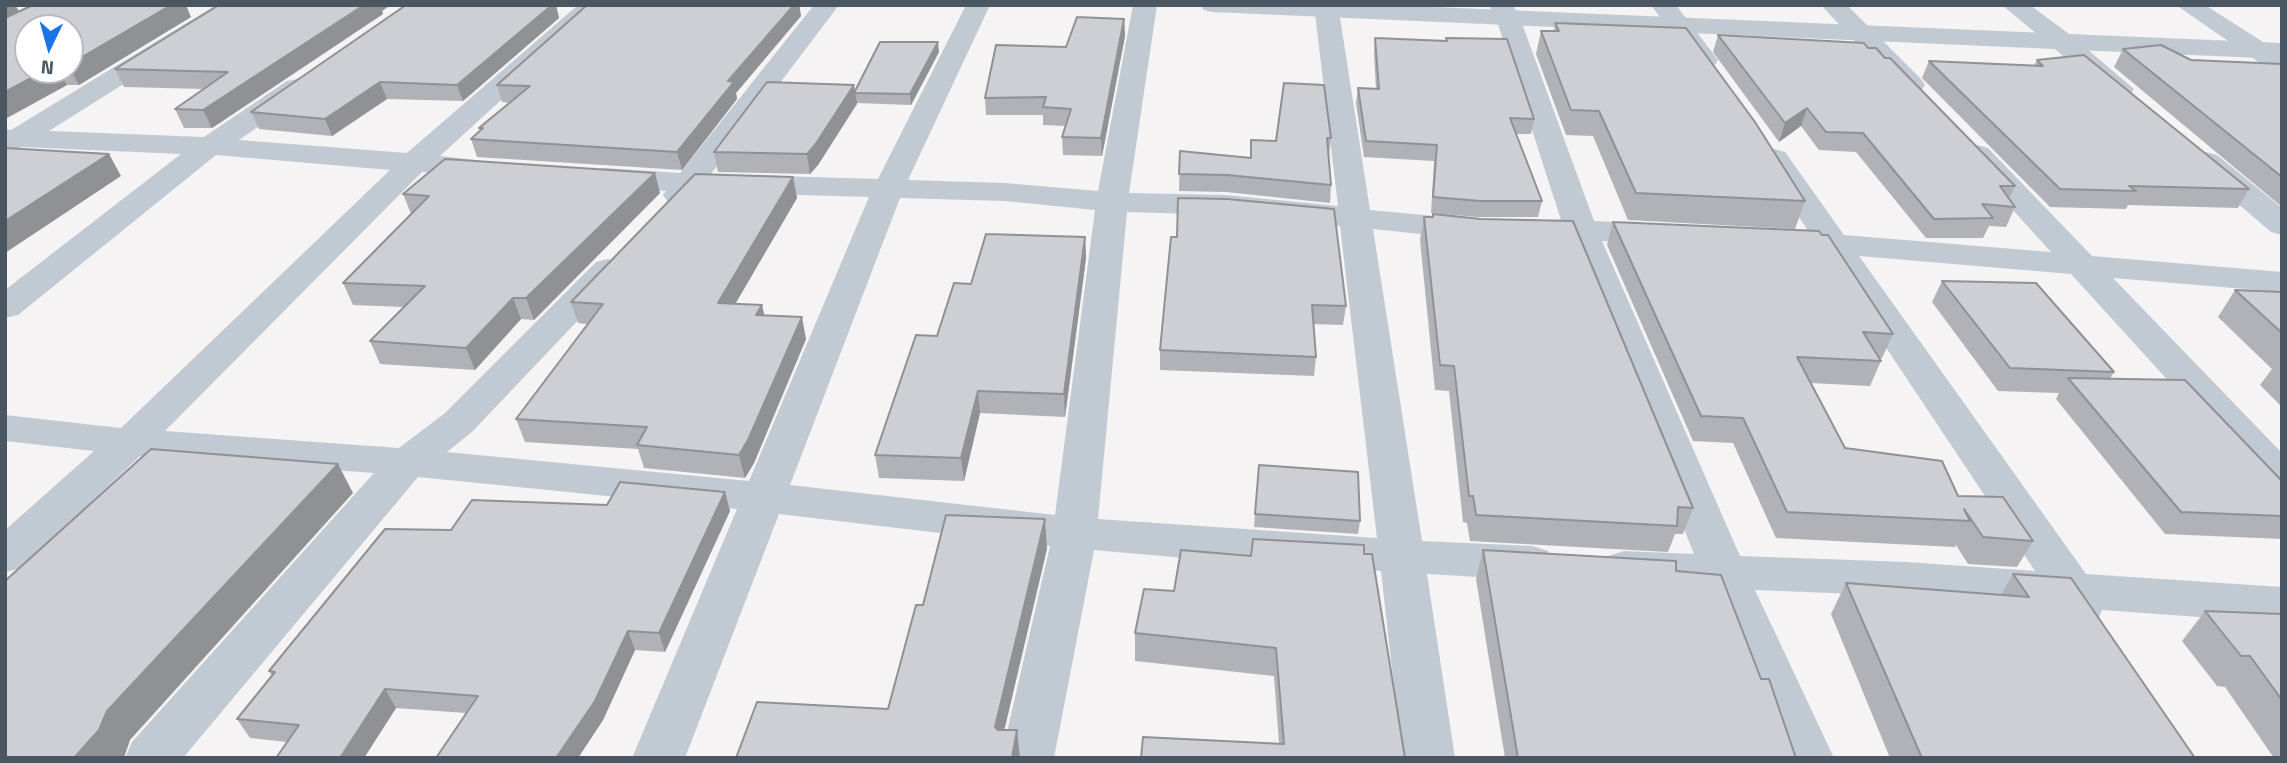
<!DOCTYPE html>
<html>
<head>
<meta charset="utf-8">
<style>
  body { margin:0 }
  #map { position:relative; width:2287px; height:763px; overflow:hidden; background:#f5f3f3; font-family:"Titillium Web",sans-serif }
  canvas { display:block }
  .frame { position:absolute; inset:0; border:7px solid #4a5661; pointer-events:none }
  .north { position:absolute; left:14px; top:14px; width:70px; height:70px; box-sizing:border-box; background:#fff; border:2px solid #b7bbc0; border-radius:50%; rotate:185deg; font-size:19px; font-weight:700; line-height:28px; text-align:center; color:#4a5661 }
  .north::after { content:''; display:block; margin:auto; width:24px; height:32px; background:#1a73e8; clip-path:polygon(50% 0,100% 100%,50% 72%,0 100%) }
</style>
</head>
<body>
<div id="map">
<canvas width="2287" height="763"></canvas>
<div class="frame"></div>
<div class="north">N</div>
</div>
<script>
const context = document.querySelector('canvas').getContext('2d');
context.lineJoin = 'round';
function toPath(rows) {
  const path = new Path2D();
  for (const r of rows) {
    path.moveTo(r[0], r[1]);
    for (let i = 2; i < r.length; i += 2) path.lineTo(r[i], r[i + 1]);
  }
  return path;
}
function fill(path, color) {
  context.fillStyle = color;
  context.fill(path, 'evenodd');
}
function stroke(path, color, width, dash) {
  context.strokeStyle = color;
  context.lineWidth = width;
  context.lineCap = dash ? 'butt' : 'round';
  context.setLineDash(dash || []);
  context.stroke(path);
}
const minor = toPath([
  [216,5,245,5,241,10,49,131,204,137,287,81,297,79,307,81,311,87,307,93,239,140,407,153,578,5,605,5,440,156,500,163,504,169,500,175,489,178,422,172,165,431,399,448,445,413,596,262,608,259,620,262,625,269,620,276,473,431,447,452,749,481,869,197,697,192,690,202,679,204,668,202,663,195,666,191,604,186,593,183,589,177,593,171,604,168,680,173,814,5,839,5,711,174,878,179,966,5,990,5,908,180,1005,183,1098,191,1133,5,1157,5,1129,193,1226,195,1338,206,1314,5,1338,5,1370,210,1477,220,1561,220,1496,18,1489,5,1513,5,1520,18,1594,221,1662,224,1674,227,1678,234,1674,241,1662,244,1602,241,1740,556,1907,562,2035,571,1823,253,1782,250,1770,247,1765,240,1770,233,1782,230,1809,232,1759,158,1763,152,1774,149,1785,152,1844,235,2051,252,1962,154,1966,148,1977,145,1988,148,2092,256,2282,272,2282,292,2113,278,2282,453,2282,493,2267,489,2071,274,1859,256,2086,574,2282,587,2282,623,2102,610,2099,617,2082,622,2065,617,2059,607,1907,596,1755,590,1834,758,1781,758,1708,588,1624,585,1608,580,1601,568,1608,556,1624,551,1694,554,1569,240,1477,240,1373,229,1422,541,1532,546,1548,551,1555,563,1548,575,1532,580,1427,574,1455,758,1402,758,1381,571,1253,564,1094,550,1054,758,1001,758,1050,546,779,514,685,758,632,758,737,509,418,477,183,758,125,758,132,742,374,473,140,456,21,568,5,572,5,530,94,451,5,441,5,415,121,428,390,170,216,155,18,315,5,318,5,290,181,154,22,147,13,150,5,148,5,129,11,130,216,5],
  [900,198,1005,201,1095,210,1055,515,790,485,900,198],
  [1127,212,1226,215,1340,226,1377,538,1098,519,1127,212],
  [1651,5,1676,5,1718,60,1714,66,1705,68,1696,66,1651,5],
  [1821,5,1847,5,1921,79,1925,85,1921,91,1911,93,1901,91,1821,5],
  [2002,5,2030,5,2073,37,2134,89,2130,95,2120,97,2110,95,2002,5],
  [2176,5,2205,5,2282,54,2282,74,2273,72,2176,5],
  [2206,152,2217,155,2282,208,2282,235,2271,232,2195,167,2191,161,2195,155,2206,152]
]);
const tertiary = toPath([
  [1200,5,1387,5,2282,43,2282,59,1212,12,1204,10,1200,5]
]);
const wall = toPath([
  [5,5,15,5,19,12,191,17,79,85,67,85,5,119],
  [70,28,70,70,28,70],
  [406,5,556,5,559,18,463,101,387,99,332,136,259,129,251,112],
  [587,5,799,5,801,16,736,93,737,99,682,170,477,157,471,139,480,131,479,128,510,103,502,102,497,85],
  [382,11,383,14,212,128,184,128,175,109,204,89,124,87,115,69],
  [1124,19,1125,36,1102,156,1063,155,1062,137,1066,126,1043,125,1043,115,986,115,985,98,1066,47],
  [1555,23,1805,201,1795,229,1628,220,1593,136,1566,135,1536,54,1541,31,1554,31],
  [1718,35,1868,48,1885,58,2015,186,2009,199,2015,207,2006,227,1989,226,1983,238,1926,238,1856,152,1819,150,1801,126,1779,142,1713,52],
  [1375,38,1446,41,1446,38,1534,119,1531,134,1516,134,1542,201,1538,217,1477,217,1431,213,1434,161,1364,157,1356,103,1358,88,1376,89,1374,53],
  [2123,49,2191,60,2282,64,2282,207,2114,67],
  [939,52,911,105,857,103,818,165,810,174,718,172,714,152,855,91],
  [2037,60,2249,189,2238,208,2128,205,2126,209,2050,207,1922,78,1929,61,2034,66],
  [1331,138,1329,155,1331,185,1330,203,1226,192,1179,191,1180,151,1250,158,1251,140,1276,141],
  [793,177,797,198,735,304,765,316,806,339,754,463,745,478,644,468,638,449,525,442,516,419,587,324,578,323,571,302],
  [660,193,534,320,521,319,475,370,380,364,370,341,404,307,353,305,343,283,411,214,403,194],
  [1424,217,1693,508,1683,534,1675,534,1668,552,1470,541,1467,523,1463,522,1449,391,1435,390,1420,240],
  [1613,222,1893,334,1882,358,1879,358,1881,361,1870,386,1811,383,1845,448,1958,496,2033,541,2017,567,1968,564,1956,545,1955,547,1776,538,1733,443,1693,441,1607,245],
  [1085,237,1086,258,1065,417,980,413,964,481,879,478,875,455,937,336,971,284],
  [1171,237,1346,306,1343,325,1313,324,1316,357,1314,376,1160,370,1160,350],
  [1942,281,2114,372,2110,379,2282,481,2282,539,2165,534,2056,399,2059,393,1998,391,1932,302],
  [2235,290,2282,292,2282,407,2260,385,2272,369,2218,317],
  [1259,465,1360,521,1358,534,1254,527],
  [725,492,730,511,665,652,635,650,603,720,578,758,436,758,466,713,396,708,364,758,276,758,287,742,250,738,237,719,272,676,269,671,451,530,607,505],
  [1483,550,1676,571,1761,679,1796,758,1505,758,1476,579],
  [1364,554,1405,758,1279,743,1274,676,1135,661,1135,633,1174,591,1251,556],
  [2013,574,2195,758,1890,758,1831,614,1846,583,2001,595],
  [2205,611,2282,614,2282,758,2274,758,2225,687,2217,686,2182,641]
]);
const shadedWall = toPath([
  [5,5,15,5,20,13,5,21],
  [171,5,186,5,191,17,79,85,70,69,70,64],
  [365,5,391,5,382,11,383,14,212,128,203,110],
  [552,5,556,5,559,18,463,101,457,85],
  [794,5,799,5,801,16,736,93,737,99,682,170,677,152,728,81],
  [1124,19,1125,36,1102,156,1101,138],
  [938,42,939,52,911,105,910,94],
  [46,70,58,70,67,85,5,119,5,92],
  [380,82,387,99,332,136,325,119],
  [854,85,857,104,818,165,810,174,807,154],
  [1807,108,1801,126,1779,142,1785,123],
  [109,154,121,176,5,253,5,221],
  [655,173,660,193,534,320,526,298],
  [793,177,797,198,723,325,718,303],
  [1085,237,1086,258,1065,417,1064,394],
  [513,298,521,319,475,370,466,348],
  [762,305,767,327,756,315],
  [802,317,806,339,754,463,745,478,739,455],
  [978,391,980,413,964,481,961,458],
  [338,464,353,493,130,740,124,758,74,758,107,711],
  [725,492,730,511,665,652,659,633],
  [1045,519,1047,549,998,757,995,727],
  [628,631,635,650,603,720,578,758,556,758],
  [385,689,396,708,364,758,340,758],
  [1017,730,1020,758,1012,758]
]);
const building = toPath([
  [33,5,171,5,70,64,70,28,28,28,28,70,46,70,5,92,5,18,33,5],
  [219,5,364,5,203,110,175,109,228,72,115,69,219,5],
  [406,5,552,5,457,85,380,82,325,119,251,112,406,5],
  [587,5,794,5,728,81,734,82,677,152,471,139,483,128,479,128,530,86,497,85,587,5],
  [1077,17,1124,19,1101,138,1062,137,1071,109,1043,107,1046,97,985,98,996,45,1066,47,1077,17],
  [1555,23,1686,28,1755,122,1805,201,1636,193,1599,111,1571,110,1541,31,1559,31,1555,23],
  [1718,35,1864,43,1868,48,1876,48,1885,58,1890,58,2015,186,2000,186,2015,207,1982,204,1993,218,1934,219,1863,133,1826,132,1807,108,1785,123,1718,35],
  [1375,38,1447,41,1446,38,1507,39,1534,119,1510,118,1542,201,1480,201,1433,197,1437,145,1366,141,1358,88,1379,89,1375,38],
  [880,42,938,42,910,94,855,93,855,91,880,42],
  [2161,45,2191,60,2282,64,2282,177,2123,49,2161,45],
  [2084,55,2249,189,2129,186,2136,191,2060,189,1929,61,2043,66,2037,60,2084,55],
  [767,82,854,85,815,145,807,154,714,152,767,82],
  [1284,83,1324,85,1331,138,1327,138,1331,185,1227,175,1179,174,1180,151,1251,158,1251,140,1276,141,1284,83],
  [5,148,109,154,5,221,5,148],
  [445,159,655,173,526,298,513,298,466,348,370,341,425,286,343,283,429,196,403,194,445,159],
  [695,174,793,177,718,303,762,305,756,315,802,317,748,440,739,455,637,445,647,427,516,419,603,304,571,302,695,174],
  [1178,198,1227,199,1334,209,1346,306,1312,305,1316,357,1160,350,1171,237,1177,237,1178,198],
  [1433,214,1481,219,1573,221,1693,508,1678,507,1677,526,1476,515,1473,496,1469,496,1454,366,1440,365,1424,217,1433,217,1433,214],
  [1613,222,1819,231,1822,235,1828,235,1893,334,1863,332,1881,361,1797,357,1845,448,1942,461,1958,496,2003,497,2033,541,1983,537,1964,509,1970,521,1787,512,1743,418,1701,416,1613,222],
  [986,234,1085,237,1064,394,978,391,961,458,875,455,916,335,937,336,954,283,971,284,986,234],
  [1942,281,2036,283,2114,372,2010,368,1942,281],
  [2235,290,2282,292,2282,333,2235,290],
  [2068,378,2185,380,2282,481,2282,516,2181,512,2068,378],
  [151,449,338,464,107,711,99,730,74,758,5,758,5,581,151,449],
  [1259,465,1358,472,1360,521,1255,514,1259,465],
  [620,482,725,492,659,633,628,631,595,701,556,758,436,758,478,696,385,689,340,758,276,758,299,725,237,719,275,672,269,671,385,529,451,530,472,500,607,505,620,482],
  [946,515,1045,519,995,727,998,730,1017,730,1012,758,736,758,757,702,888,709,916,605,923,605,946,515],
  [1253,539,1364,545,1364,554,1372,554,1405,758,1141,758,1143,737,1284,744,1276,648,1135,633,1144,589,1174,591,1181,550,1251,556,1253,539],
  [1483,550,1676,561,1676,571,1721,575,1761,679,1769,679,1796,758,1518,758,1483,550],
  [2013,574,2071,578,2195,758,1922,758,1846,583,2029,597,2013,574],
  [2205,611,2282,614,2282,700,2250,656,2241,656,2205,611]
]);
fill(minor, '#c1cad2');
fill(tertiary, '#c1cad2');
fill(wall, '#b0b2b7');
fill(shadedWall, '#909195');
fill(building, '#cdcfd5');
stroke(building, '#909195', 2);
</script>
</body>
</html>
